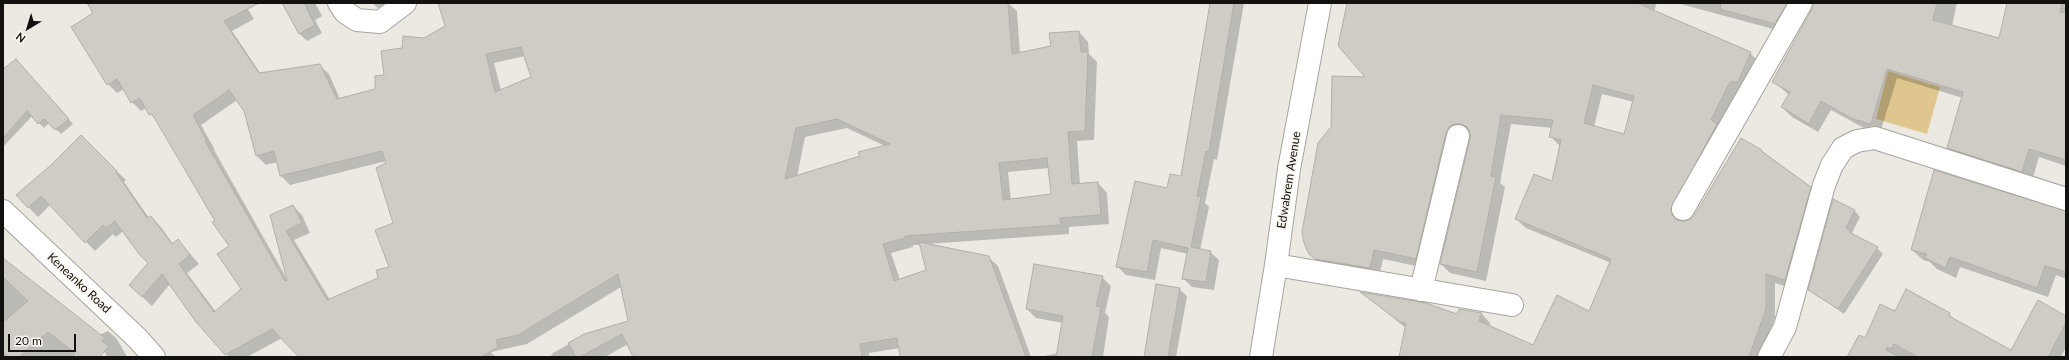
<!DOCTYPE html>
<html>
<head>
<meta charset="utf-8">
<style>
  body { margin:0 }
  #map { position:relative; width:2069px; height:360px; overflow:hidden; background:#ece9e2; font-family:Lato,sans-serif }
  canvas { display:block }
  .frame { position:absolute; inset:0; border:4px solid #13110f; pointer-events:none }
  .north { position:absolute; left:8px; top:8px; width:40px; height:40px; -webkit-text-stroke:3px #faf6ef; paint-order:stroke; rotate:218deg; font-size:11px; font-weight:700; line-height:16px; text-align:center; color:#13110f }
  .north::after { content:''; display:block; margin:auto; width:14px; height:18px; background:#13110f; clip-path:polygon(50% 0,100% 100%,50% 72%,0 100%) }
  .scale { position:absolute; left:8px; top:334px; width:68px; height:18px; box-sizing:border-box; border:2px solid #13110f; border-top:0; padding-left:5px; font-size:12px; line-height:14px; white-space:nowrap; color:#13110f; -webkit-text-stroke:3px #faf6ef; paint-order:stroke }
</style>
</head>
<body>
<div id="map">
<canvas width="2069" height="360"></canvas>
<div class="frame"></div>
<div class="north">N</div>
<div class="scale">20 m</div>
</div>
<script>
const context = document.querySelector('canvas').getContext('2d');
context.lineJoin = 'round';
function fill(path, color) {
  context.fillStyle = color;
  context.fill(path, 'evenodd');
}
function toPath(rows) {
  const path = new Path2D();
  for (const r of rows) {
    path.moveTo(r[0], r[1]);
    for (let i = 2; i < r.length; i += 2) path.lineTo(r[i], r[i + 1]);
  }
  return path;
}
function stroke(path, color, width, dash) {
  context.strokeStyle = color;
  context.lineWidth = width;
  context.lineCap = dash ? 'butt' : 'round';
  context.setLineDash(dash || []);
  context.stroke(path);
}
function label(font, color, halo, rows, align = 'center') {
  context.font = font + ' Lato,sans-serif';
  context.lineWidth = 3.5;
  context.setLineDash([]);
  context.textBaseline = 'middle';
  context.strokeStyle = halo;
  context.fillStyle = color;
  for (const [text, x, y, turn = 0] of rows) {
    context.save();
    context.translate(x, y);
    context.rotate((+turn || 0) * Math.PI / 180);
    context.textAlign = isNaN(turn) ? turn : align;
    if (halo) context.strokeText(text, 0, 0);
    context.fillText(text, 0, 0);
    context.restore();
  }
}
const green = toPath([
  [1888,71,1940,87,1927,134,1876,119]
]);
const shadow = toPath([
  [88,3,244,3,254,19,232,31,261,74,319,65,329,74,340,99,376,90,403,49,446,27,439,3,1008,3,1017,11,1020,54,1052,47,1079,32,1088,42,1089,54,1097,62,1094,140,1077,141,1080,184,1098,183,1107,193,1109,224,1069,227,1069,234,927,244,988,257,998,266,1031,357,901,357,900,348,869,353,869,357,634,357,628,344,605,357,550,357,553,353,585,335,629,322,621,287,527,344,491,352,496,357,300,357,282,338,247,357,229,357,170,284,152,306,139,294,149,263,123,231,116,237,113,234,95,251,50,205,38,217,17,195,52,165,81,136,126,180,124,182,149,218,151,217,160,226,173,244,178,240,199,264,187,273,216,312,243,289,230,246,159,124,146,108,141,111,132,102,124,89,117,93,108,84,72,28,95,14],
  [525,56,533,77,501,90,494,63],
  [237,100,245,111,256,155,266,165,277,162,281,176,290,185,386,161,394,224,390,268,379,278,330,300,294,240,310,233,302,215,293,206,272,215,287,279,214,150,215,150,201,125],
  [847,128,885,146,861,157,797,177,805,137],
  [1049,168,1052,195,1011,200,1008,172],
  [913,245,920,245,927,271,900,280,891,253,913,247],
  [282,3,315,3,322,16,315,20,322,33,307,41,300,34],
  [372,3,387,3,378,8],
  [1211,3,1244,3,1217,160,1214,159,1205,203,1209,207,1200,250,1210,252,1219,260,1214,290,1192,287,1183,278,1188,254,1161,248,1155,280,1126,275,1117,266,1168,189,1181,178],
  [1348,3,1657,3,1654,11,1750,53,1759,62,1681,212,1679,219,1680,222,1689,221,1761,150,1810,187,1819,197,1794,289,1775,283,1775,318,1761,357,1400,357,1406,328,1362,293,1458,315,1481,313,1490,323,1489,327,1533,346,1589,312,1611,263,1526,228,1516,219,1553,183,1560,146,1550,136,1552,128,1511,124,1500,183,1505,187,1486,281,1450,273,1441,264,1471,139,1471,133,1464,133,1425,268,1383,259,1379,277,1320,264,1310,254,1367,79],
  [1602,94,1634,102,1625,135,1594,127],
  [1677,3,1804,3,1784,32],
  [1813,3,1957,3,1952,26,2000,40,2008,3,2064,3,2066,5,2066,166,2039,157,2032,181,1957,157,1948,148,1963,98,1897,78,1880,133,1864,128,1831,110,1818,132,1792,117,1782,107,1789,95,1773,81,1813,9],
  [20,65,73,124,61,134,49,123,44,128,32,116,4,146,3,70],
  [1834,200,1855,211,1860,217,1852,233,1877,248,1883,254,1844,314,1809,289],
  [2066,218,2066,279,2056,275,2048,297,1960,267,1956,278,1937,269,1930,262,1923,260,1912,250],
  [3,275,54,301,76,357,3,357],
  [1102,277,1111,286,1105,313,1109,317,1103,357,1040,357,1058,353,1063,323,1036,318,1027,309],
  [1179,289,1187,296,1176,357,1145,357],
  [1896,312,1949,314,1956,321,2011,351,2066,317,2066,347,2061,357,1848,357],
  [108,331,117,339,127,357,107,357,97,336]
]);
const building = toPath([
  [87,3,259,3,224,21,259,73,320,64,337,99,375,89,375,76,384,75,381,51,402,48,403,36,424,38,445,26,438,3,1008,3,1012,54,1051,46,1049,33,1079,31,1081,52,1088,52,1085,131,1068,132,1072,184,1098,182,1101,215,1060,218,1061,225,905,236,905,238,883,244,894,281,926,270,919,242,989,256,1026,357,900,357,897,338,860,344,862,357,633,357,622,334,580,357,576,357,568,343,584,334,628,321,618,274,518,335,496,340,498,347,481,357,299,357,272,329,225,355,196,322,162,274,142,297,129,285,148,263,139,254,115,221,106,228,103,225,85,243,41,196,28,208,16,195,51,165,81,135,117,171,116,172,147,218,151,216,172,244,178,239,190,255,179,264,214,312,241,289,217,254,229,246,212,222,215,221,152,114,149,115,140,98,131,103,117,79,107,85,71,27,93,13,87,3],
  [521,47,531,77,495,92,486,54,521,47],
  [229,90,244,111,256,156,274,151,280,176,382,151,386,163,376,168,393,223,375,230,389,267,376,270,378,278,327,300,286,231,302,223,293,205,270,215,287,280,285,281,205,141,206,140,193,115,229,90],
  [837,119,890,144,858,152,860,156,785,179,796,128,837,119],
  [1047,158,1051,194,1003,200,999,163,1047,158],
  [282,3,304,3,315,25,299,34,282,3],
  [1210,3,1234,3,1209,152,1206,151,1197,196,1201,197,1191,247,1211,251,1206,282,1182,279,1188,248,1153,240,1147,272,1116,267,1135,181,1167,188,1170,174,1181,176,1210,3],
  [1347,3,1637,3,1751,52,1738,82,1730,82,1711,120,1717,124,1671,209,1672,215,1677,220,1683,221,1689,220,1694,216,1741,138,1762,150,1761,151,1811,187,1785,280,1766,274,1766,309,1749,357,1399,357,1406,323,1400,322,1360,292,1426,303,1457,314,1459,309,1482,313,1479,321,1533,345,1557,295,1589,311,1611,259,1515,219,1534,174,1552,181,1561,140,1549,137,1553,120,1501,115,1491,176,1496,177,1477,272,1440,264,1470,139,1470,133,1467,127,1461,124,1454,124,1449,127,1446,133,1416,259,1374,250,1370,268,1315,259,1309,254,1304,243,1302,232,1318,143,1331,127,1332,76,1365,77,1338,46,1347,3],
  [1593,85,1634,96,1624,134,1584,123,1593,85],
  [1721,3,1787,3,1775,24,1720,9,1721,3],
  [1813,3,1937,3,1933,20,1999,38,2007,3,2062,3,2060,12,2066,13,2066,160,2029,149,2022,172,1947,148,1963,92,1887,69,1871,124,1853,119,1821,101,1809,124,1781,107,1790,92,1772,82,1812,9,1813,3],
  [16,59,69,119,55,130,44,119,38,124,27,111,3,138,3,69,16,59],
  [1934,170,2066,211,2066,272,2045,266,2037,288,1950,257,1945,268,1925,258,1927,254,1911,250,1934,170],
  [1833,199,1855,210,1846,228,1850,230,1849,232,1878,247,1838,309,1808,290,1833,199],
  [3,258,105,338,102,341,109,346,100,357,80,357,48,332,19,357,8,357,3,351,3,322,28,301,3,277,3,258],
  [1034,264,1103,276,1096,306,1101,307,1092,357,1056,357,1063,316,1026,309,1034,264],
  [1156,284,1180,288,1168,357,1144,357,1156,284],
  [1906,289,1950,313,1949,316,2011,350,2038,300,2066,316,2066,323,2048,357,1918,357,1894,344,1891,349,1887,347,1886,350,1900,357,1847,357,1859,335,1865,338,1880,304,1895,311,1906,289]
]);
const street = toPath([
  [339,3,345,12,357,20,380,22,405,3],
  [1683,209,1801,3],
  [1276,265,1512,305],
  [1421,290,1458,136],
  [1769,357,1785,327,1824,185,1832,165,1843,148,1857,141,1875,138,2066,199]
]);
const secondary = toPath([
  [3,211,137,338,154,357],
  [1261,357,1276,265,1289,169,1320,3]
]);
const streetNames = [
  ["Edwabrem Avenue",1289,180,-81],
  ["Keneanko Road",79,283,43]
];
fill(green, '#dec68e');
fill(shadow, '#0003');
fill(building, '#cfccc5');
stroke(building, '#b2afa8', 1);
stroke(street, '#a8a59e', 24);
stroke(secondary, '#a8a59e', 24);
stroke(street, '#fff', 22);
stroke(secondary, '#fff', 22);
label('12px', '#13110f', '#faf6ef', streetNames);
</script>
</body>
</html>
